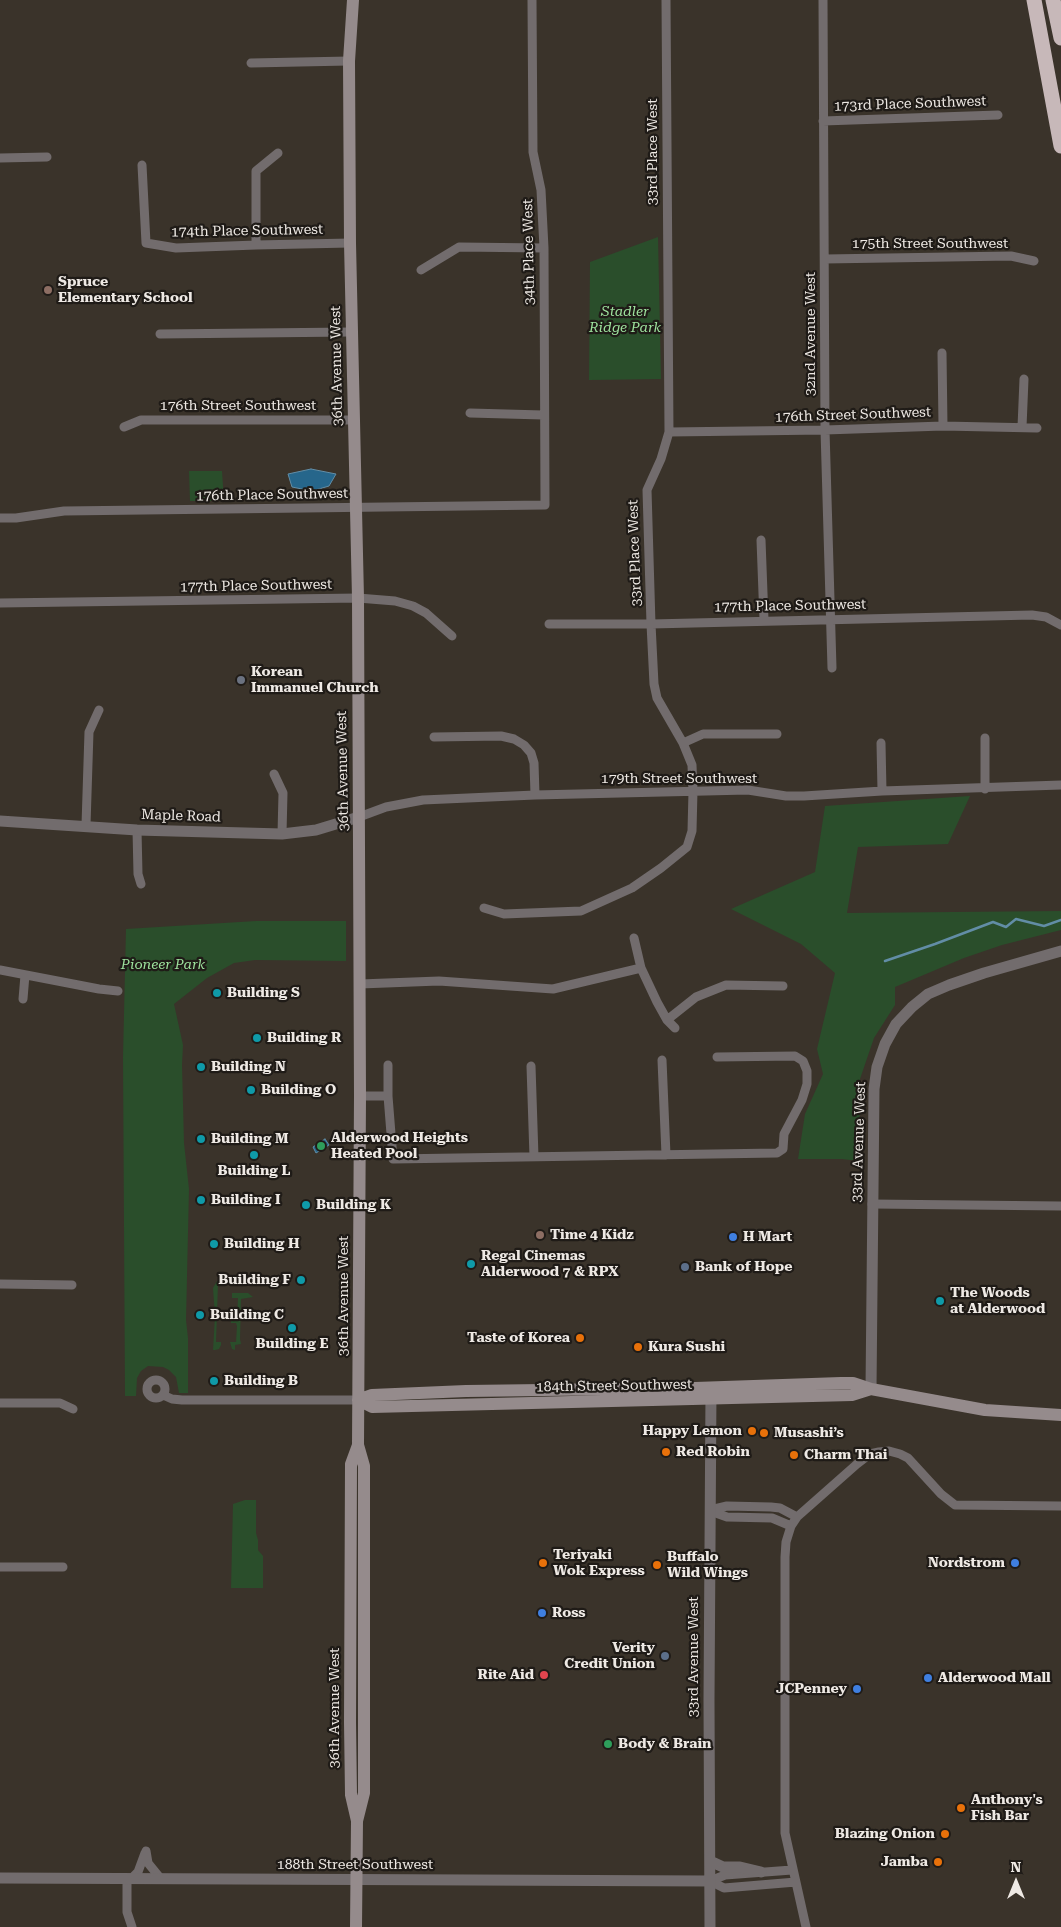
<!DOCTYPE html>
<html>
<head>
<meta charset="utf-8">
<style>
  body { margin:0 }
  #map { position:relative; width:1061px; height:1927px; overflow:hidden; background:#3a332a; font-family:"Roboto Serif",serif }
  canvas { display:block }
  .north { position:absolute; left:991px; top:1857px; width:50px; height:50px; -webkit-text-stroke:4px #1f1b17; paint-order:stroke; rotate:0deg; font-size:14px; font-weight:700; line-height:20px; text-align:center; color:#eee9e4 }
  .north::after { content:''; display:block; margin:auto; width:18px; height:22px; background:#eee9e4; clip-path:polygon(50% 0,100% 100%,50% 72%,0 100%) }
</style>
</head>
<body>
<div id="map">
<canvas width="1061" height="1927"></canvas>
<div class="north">N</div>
</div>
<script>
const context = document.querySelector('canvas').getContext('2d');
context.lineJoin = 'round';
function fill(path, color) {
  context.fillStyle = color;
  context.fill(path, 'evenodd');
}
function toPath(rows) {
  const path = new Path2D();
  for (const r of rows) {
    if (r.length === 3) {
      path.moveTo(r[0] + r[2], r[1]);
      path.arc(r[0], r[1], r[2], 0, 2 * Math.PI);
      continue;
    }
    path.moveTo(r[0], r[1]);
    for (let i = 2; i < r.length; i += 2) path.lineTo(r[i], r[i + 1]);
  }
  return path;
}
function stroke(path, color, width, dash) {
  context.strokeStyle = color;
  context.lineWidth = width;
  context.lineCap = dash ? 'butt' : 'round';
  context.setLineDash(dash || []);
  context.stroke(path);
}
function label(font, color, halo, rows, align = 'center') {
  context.font = font + ' "Roboto Serif",serif';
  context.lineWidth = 4.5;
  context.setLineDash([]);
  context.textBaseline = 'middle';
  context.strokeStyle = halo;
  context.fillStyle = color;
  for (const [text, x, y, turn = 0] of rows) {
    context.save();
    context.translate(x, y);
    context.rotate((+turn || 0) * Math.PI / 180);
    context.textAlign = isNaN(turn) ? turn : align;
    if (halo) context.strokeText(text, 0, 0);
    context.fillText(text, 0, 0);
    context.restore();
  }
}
const green = toPath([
  [658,237,661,379,589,380,590,262],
  [189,471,222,471,224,501,190,501],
  [970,796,948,844,858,847,847,913,1061,911,1061,930,1002,945,964,958,895,987,895,1005,874,1038,860,1079,859,1161,842,1159,798,1159,805,1114,823,1074,817,1049,835,973,801,944,731,909,815,872,825,806],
  [256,921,346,921,346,961,255,960,234,963,207,978,174,1004,183,1045,182,1065,184,1143,189,1189,186,1320,188,1338,188,1393,179,1393,176,1377,169,1370,163,1367,148,1366,141,1371,137,1378,136,1396,125,1396,123,1057,126,929],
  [217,1281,223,1281,223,1283,218,1284,216,1342,221,1342,221,1345,219,1349,215,1350,213,1350,215,1316,213,1288],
  [232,1293,248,1293,253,1297,241,1299,240,1339,241,1344,235,1345,235,1350,232,1349,230,1342,236,1342,237,1326,236,1323,231,1323,231,1320,237,1319,238,1298,232,1298],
  [245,1500,256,1500,256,1533,258,1540,258,1550,263,1556,263,1588,231,1588,233,1504]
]);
const water = toPath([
  [311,469,336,474,329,486,312,491,292,487,288,474,311,469],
  [325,1139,329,1145,316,1153,313,1147,325,1139]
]);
const stream = toPath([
  [885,961,935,944,993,922,1006,927,1016,919,1044,926,1061,920]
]);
const minor = toPath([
  [823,0,825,430,832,668],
  [251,63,349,61],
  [823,121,998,115],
  [0,158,47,157],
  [142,165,146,243,176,248,256,245,350,243],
  [256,245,256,171,278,153],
  [825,259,1011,256,1034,261],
  [421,270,459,247,544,248],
  [160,334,351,332],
  [942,353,943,426],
  [470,413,543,415],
  [124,427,141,420,353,420],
  [1022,427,1024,379],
  [669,432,825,430,943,426,1037,428],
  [0,518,16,518,64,511,545,505,544,248,541,190,533,152,532,0],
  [761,540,764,620],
  [0,603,358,598,395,601,413,606,426,613,452,636],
  [549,624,651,624,1032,615,1046,617,1061,625],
  [434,737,501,736,514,739,524,745,531,753,534,763,535,795],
  [985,738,985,789],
  [683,743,703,734,777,734],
  [881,743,882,791],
  [274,774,283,793,282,834],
  [359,817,386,807,423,800,535,795,748,790,786,796,804,796,882,791,1061,785],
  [86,825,89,732,99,710],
  [137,830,138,874,141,884],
  [484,908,504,914,581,911,632,888,661,868,687,847,692,831,693,791,692,765,683,743,657,698,654,684,651,624,647,490,661,459,669,432,666,0],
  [634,938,641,968,657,1002,667,1020,675,1028],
  [0,970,99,989,118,991],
  [360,984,439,981,553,989,641,968],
  [23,999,25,975],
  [667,1020,696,997,726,985,783,986],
  [662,1060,666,1155],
  [388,1065,388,1096,393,1159,777,1153,783,1149,784,1134,802,1100,807,1084,807,1071,803,1061,795,1056,717,1057],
  [531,1066,534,1157],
  [360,1096,388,1096],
  [872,1204,1061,1206],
  [0,1284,72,1285],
  [156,1389,9],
  [163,1395,172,1399,182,1400,358,1400],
  [0,1403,60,1403,73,1409],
  [710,1510,727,1506,771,1507,780,1508,797,1517],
  [710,1511,727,1517,772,1518,791,1526],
  [0,1567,63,1567],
  [146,1851,148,1863,161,1879],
  [127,1879,127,1912,132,1927],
  [131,1879,138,1872,145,1853],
  [710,1881,724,1888,796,1882],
  [710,1881,725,1875,792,1870],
  [806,1927,785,1833,785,1557,786,1542,791,1526,797,1517,857,1464,870,1454,879,1452,889,1451,900,1454,908,1458,941,1494,955,1505,1061,1506]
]);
const tertiary = toPath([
  [0,821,137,830,282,834,316,830,359,817],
  [871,1389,874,1089,877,1067,885,1044,896,1024,912,1007,928,994,949,985,984,973,1061,951],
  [710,1861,723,1867,740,1867,761,1872],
  [0,1878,710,1881],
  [710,1927,709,1700,711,1391]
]);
const secondary = toPath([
  [353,0,349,61,350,243,358,598,360,1096,358,1445,351,1464,350,1722,351,1795,357,1821],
  [358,1400,372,1395,466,1391,695,1388,841,1383,853,1383,871,1389,985,1410,1061,1415],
  [358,1400,372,1407,852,1395,871,1389],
  [356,1927,357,1821,364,1793,364,1466,358,1445]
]);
const motorway = toPath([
  [1034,0,1061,146],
  [1053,0,1061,38]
]);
const markers = [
  [48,290,5,"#8d6e63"],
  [241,680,5,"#6b7280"],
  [217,993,5,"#0f9aa8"],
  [257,1038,5,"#0f9aa8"],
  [201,1067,5,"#0f9aa8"],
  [251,1090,5,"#0f9aa8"],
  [201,1139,5,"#0f9aa8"],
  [321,1146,5,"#2e9e5b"],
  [254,1155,5,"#0f9aa8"],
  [201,1200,5,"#0f9aa8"],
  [306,1205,5,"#0f9aa8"],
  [540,1235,5,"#8d6e63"],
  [733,1237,5,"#3f7fe0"],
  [214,1244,5,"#0f9aa8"],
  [471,1264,5,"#0f9aa8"],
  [685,1267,5,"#5c6f8a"],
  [301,1280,5,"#0f9aa8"],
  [940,1301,5,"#0f9aa8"],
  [200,1315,5,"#0f9aa8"],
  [292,1328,5,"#0f9aa8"],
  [580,1338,5,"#e8710a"],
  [638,1347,5,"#e8710a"],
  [214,1381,5,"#0f9aa8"],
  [752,1431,5,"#e8710a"],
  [764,1433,5,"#e8710a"],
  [666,1452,5,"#e8710a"],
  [794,1455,5,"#e8710a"],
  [543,1563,5,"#e8710a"],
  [1015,1563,5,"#3f7fe0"],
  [657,1565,5,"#e8710a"],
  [542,1613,5,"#3f7fe0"],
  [665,1656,5,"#5c6f8a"],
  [544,1675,5,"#e0444e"],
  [928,1678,5,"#3f7fe0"],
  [857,1689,5,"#3f7fe0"],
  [608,1744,5,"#2e9e5b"],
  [961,1808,5,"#e8710a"],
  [945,1834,5,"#e8710a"],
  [938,1862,5,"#e8710a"]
];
const streetNames = [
  ["173rd Place Southwest",910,104,-2],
  ["33rd Place West",653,152,-90],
  ["174th Place Southwest",247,231,-1],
  ["175th Street Southwest",930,244],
  ["34th Place West",529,252,-91],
  ["32nd Avenue West",811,334,-90],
  ["36th Avenue West",337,366,-91],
  ["176th Street Southwest",238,406],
  ["176th Street Southwest",853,415,-2],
  ["176th Place Southwest",272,495,-1],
  ["33rd Place West",635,553,-92],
  ["177th Place Southwest",256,586,-1],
  ["177th Place Southwest",790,606,-1],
  ["36th Avenue West",343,771,-91],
  ["179th Street Southwest",679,779],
  ["Maple Road",181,816,2],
  ["33rd Avenue West",859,1142,-88],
  ["36th Avenue West",344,1296,-90],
  ["184th Street Southwest",614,1386,-1],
  ["33rd Avenue West",694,1657,-90],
  ["36th Avenue West",335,1708,-90],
  ["188th Street Southwest",355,1865]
];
const poiNames = [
  ["Spruce",58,282],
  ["Elementary School",58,298],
  ["Korean",251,672],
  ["Immanuel Church",251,688],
  ["Building S",227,993],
  ["Building R",267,1038],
  ["Building N",211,1067],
  ["Building O",261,1090],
  ["Alderwood Heights",331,1138],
  ["Heated Pool",331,1154],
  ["Building M",211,1139],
  ["Building L",254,1171,"center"],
  ["Building I",211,1200],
  ["Building K",316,1205],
  ["Time 4 Kidz",550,1235],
  ["H Mart",743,1237],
  ["Building H",224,1244],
  ["Regal Cinemas",481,1256],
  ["Alderwood 7 & RPX",481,1272],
  ["Bank of Hope",695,1267],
  ["Building F",291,1280,"right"],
  ["The Woods",950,1293],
  ["at Alderwood",950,1309],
  ["Building C",210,1315],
  ["Taste of Korea",570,1338,"right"],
  ["Building E",292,1344,"center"],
  ["Kura Sushi",648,1347],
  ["Building B",224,1381],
  ["Happy Lemon",742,1431,"right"],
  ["Musashi’s",774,1433],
  ["Red Robin",676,1452],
  ["Charm Thai",804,1455],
  ["Teriyaki",553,1555],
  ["Wok Express",553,1571],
  ["Buffalo",667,1557],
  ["Wild Wings",667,1573],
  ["Nordstrom",1005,1563,"right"],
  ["Ross",552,1613],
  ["Verity",655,1648,"right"],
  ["Credit Union",655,1664,"right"],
  ["Rite Aid",534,1675,"right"],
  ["Alderwood Mall",938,1678],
  ["JCPenney",847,1689,"right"],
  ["Body & Brain",618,1744],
  ["Anthony's",971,1800],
  ["Fish Bar",971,1816],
  ["Blazing Onion",935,1834,"right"],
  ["Jamba",928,1862,"right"]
];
const parkNames = [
  ["Stadler",625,312],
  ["Ridge Park",625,328],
  ["Pioneer Park",163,965]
];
fill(green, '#2a4e2b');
fill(water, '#26668b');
stroke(water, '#628da6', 1);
stroke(stream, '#628da6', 2.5);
stroke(minor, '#726c6d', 9);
stroke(tertiary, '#726c6d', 11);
stroke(secondary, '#958b8c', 12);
stroke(motorway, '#c7b8b9', 15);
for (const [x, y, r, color] of markers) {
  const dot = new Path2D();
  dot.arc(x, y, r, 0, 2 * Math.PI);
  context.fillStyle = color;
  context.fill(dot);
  stroke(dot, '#1f1b17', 2);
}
label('14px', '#eee9e4', '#1f1b17', streetNames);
label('bold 14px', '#eee9e4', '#1f1b17', poiNames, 'left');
label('italic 14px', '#9ee39e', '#1f1b17', parkNames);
</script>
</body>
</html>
